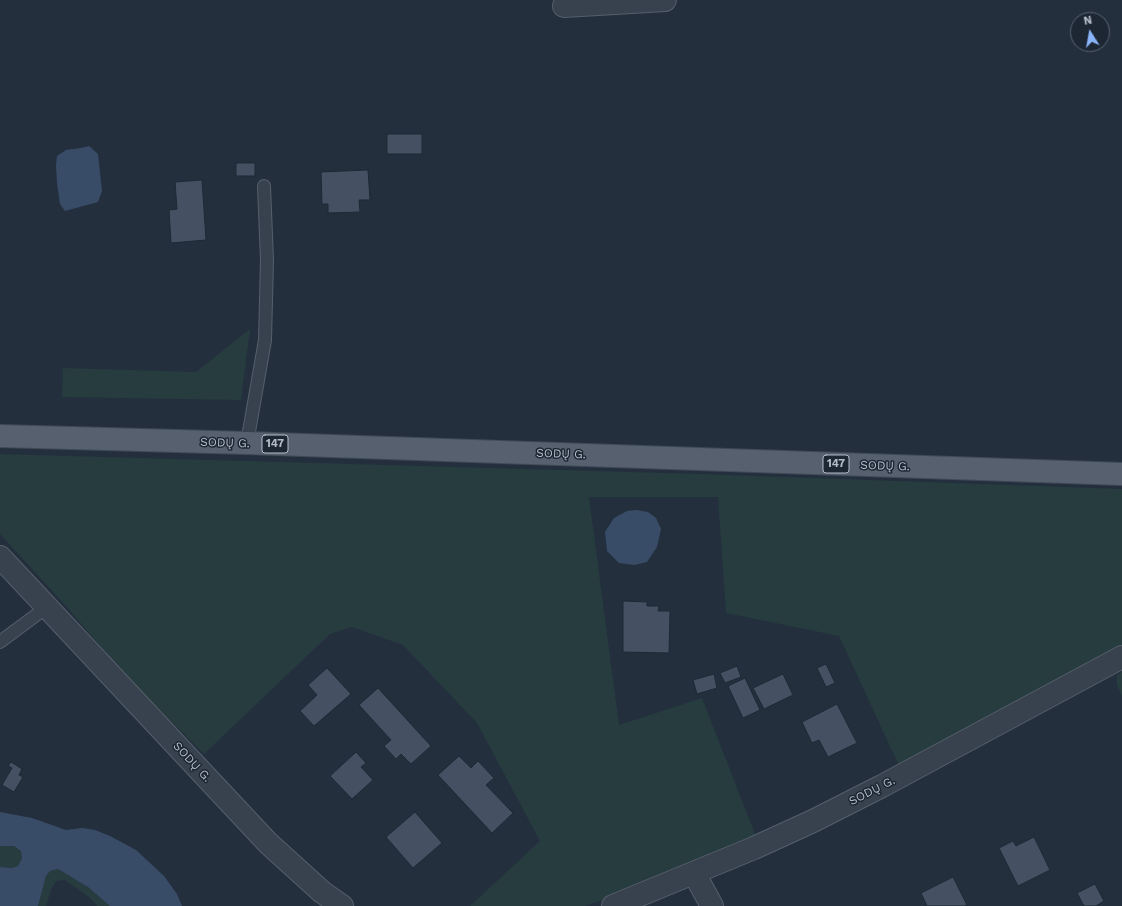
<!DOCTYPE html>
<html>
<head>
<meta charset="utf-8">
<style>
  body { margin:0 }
  #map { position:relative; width:1122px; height:906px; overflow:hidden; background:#242f3e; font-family:"Work Sans",sans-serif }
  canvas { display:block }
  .north { position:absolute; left:1070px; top:12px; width:40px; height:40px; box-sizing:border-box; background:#1d2633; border:1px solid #59626f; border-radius:50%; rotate:349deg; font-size:11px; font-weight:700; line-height:16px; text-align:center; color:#b4bcc9 }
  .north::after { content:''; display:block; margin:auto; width:14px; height:18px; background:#8ab4f8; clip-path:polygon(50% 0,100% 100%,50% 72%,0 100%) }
</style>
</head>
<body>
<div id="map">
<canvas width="1122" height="906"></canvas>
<div class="north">N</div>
</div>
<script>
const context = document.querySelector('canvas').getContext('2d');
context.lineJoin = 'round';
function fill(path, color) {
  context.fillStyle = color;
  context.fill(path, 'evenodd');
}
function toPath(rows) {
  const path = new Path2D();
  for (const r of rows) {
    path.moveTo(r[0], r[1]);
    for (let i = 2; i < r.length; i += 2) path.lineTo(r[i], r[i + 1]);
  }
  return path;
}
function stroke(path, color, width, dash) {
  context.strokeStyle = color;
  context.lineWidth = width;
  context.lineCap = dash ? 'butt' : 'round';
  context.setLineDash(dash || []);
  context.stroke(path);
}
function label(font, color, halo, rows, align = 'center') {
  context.font = font + ' "Work Sans",sans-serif';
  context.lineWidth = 3;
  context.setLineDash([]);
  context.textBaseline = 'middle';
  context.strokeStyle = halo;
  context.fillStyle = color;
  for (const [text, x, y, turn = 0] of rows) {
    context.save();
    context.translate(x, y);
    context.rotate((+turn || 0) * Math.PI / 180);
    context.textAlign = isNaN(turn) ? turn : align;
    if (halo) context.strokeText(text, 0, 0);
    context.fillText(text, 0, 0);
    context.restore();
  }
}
const green = toPath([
  [250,329,241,400,62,397,63,368,196,372],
  [0,454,700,474,1122,489,1122,647,901,770,839,636,726,613,718,497,589,497,619,725,702,698,757,839,631,890,585,906,470,906,540,841,477,723,403,645,352,627,330,634,204,754,123,673,66,606,0,534],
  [1122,672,1122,697,1117,685,1117,675],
  [3,845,14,846,21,851,22,858,18,866,12,868,0,867,0,846],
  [58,869,88,887,110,906,97,906,90,898,65,880,56,881,51,890,46,906,38,906,46,876,50,871]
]);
const water = toPath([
  [89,146,98,154,102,191,98,202,65,211,60,204,57,183,56,165,57,156,66,150,81,148],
  [637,510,648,512,656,518,661,529,657,547,647,562,634,565,619,563,607,551,605,532,614,518,627,511],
  [0,812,32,818,66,830,82,828,95,830,110,836,136,850,164,876,177,894,182,906,110,906,88,887,58,869,50,871,46,876,38,906,0,906,0,867,12,868,18,866,22,858,21,851,14,846,0,846]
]);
const building = toPath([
  [387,134,422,134,422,154,387,154,387,134],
  [236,163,255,163,255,176,236,176,236,163],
  [368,170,370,200,359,200,360,212,328,213,328,204,322,204,321,172,368,170],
  [202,180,206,240,171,243,169,210,177,209,175,182,202,180],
  [623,601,647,602,647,606,659,606,658,611,670,611,669,653,623,652,623,601],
  [826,664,835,683,826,687,817,668,826,664],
  [737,666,741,677,725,683,720,673,737,666],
  [327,668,351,694,314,726,300,711,317,695,308,685,327,668],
  [714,674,717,688,697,694,693,680,714,674],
  [783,674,793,695,764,709,753,688,783,674],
  [745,678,760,710,743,718,728,686,745,678],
  [378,688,431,746,411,764,401,754,396,759,384,746,391,740,359,705,378,688],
  [837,704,857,743,828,757,819,740,812,743,802,722,837,704],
  [356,752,366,763,361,767,373,780,352,799,330,776,356,752],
  [459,756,471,768,478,761,494,778,486,785,513,813,492,833,438,775,459,756],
  [11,762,22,769,19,775,23,777,14,792,2,785,12,768,8,766,11,762],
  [415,812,442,843,413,868,386,837,415,812],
  [1034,837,1050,870,1018,886,999,848,1013,841,1016,846,1034,837],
  [953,877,967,905,964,906,927,906,921,893,953,877],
  [1095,884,1104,901,1096,906,1084,906,1077,893,1095,884]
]);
const service = toPath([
  [247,443,265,340,267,260,264,186],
  [0,642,47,607]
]);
const minor = toPath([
  [564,6,665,0],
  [0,557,268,843,322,892,342,906],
  [694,873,712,906],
  [613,906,754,848,813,821,882,786,1122,657]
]);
const primary = toPath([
  [0,436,247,443,1122,474]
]);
const shields = [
  [275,444,26],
  [836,464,26]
];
const shieldNames = [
  ["147",275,444],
  ["147",836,464]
];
const streetNames = [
  ["SODŲ G.",225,443,2],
  ["SODŲ G.",561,454,2],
  ["SODŲ G.",885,466,2],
  ["SODŲ G.",192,762,47],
  ["SODŲ G.",872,791,-27]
];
fill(green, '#263c3f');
fill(water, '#394c67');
fill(building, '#455162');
stroke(building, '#1f2835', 1);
stroke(service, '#565f6c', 14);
stroke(minor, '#565f6c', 24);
stroke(primary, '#414a57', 24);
stroke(service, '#38414e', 12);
stroke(minor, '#38414e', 22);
stroke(primary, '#56606e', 22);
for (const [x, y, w] of shields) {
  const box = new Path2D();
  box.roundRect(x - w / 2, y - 9, w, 18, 3);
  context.fillStyle = '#1d2633';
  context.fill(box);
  stroke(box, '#b4bcc9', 1);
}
label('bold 11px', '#b4bcc9', null, shieldNames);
label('12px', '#b4bcc9', '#1d2633', streetNames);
</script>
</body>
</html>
